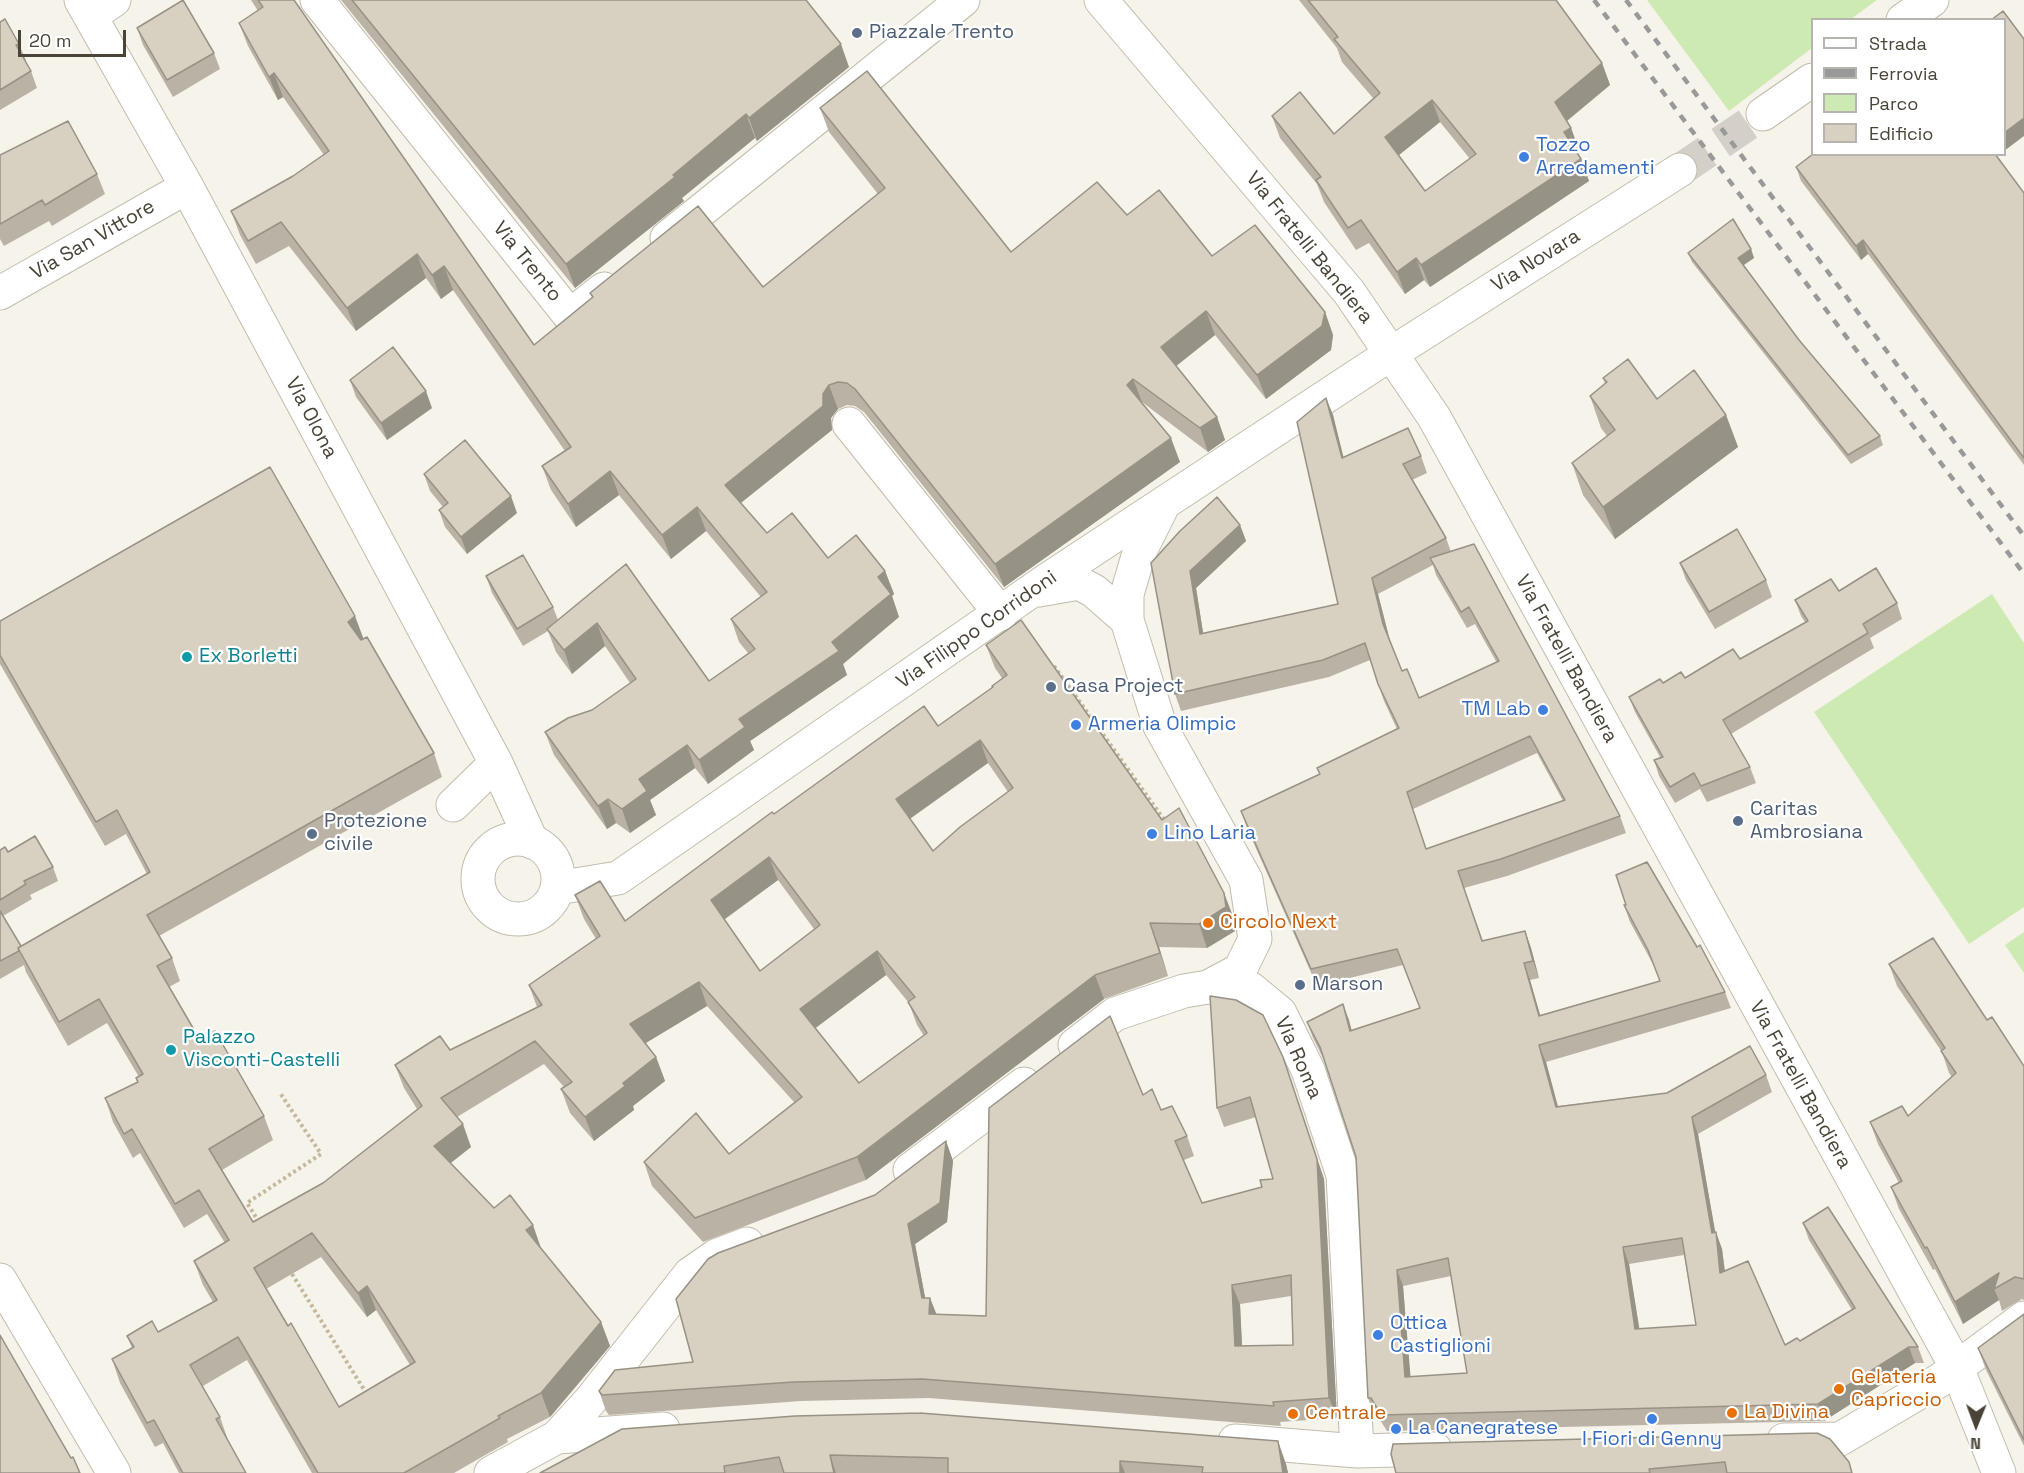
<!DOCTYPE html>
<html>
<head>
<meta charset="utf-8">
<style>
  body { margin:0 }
  #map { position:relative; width:2024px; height:1473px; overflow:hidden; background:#f6f3eb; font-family:"Space Grotesk",sans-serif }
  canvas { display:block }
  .legend { position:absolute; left:1811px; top:18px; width:195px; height:138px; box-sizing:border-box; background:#fff; border:2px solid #b7b4af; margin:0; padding:8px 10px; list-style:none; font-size:18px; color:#4a4438 }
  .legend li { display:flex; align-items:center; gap:12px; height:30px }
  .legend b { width:30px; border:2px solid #b7b4af }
  .north { position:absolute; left:1946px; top:1395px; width:60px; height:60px; -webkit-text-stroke:4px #fff; paint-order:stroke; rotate:181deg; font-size:16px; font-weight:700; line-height:24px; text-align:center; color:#4a4438 }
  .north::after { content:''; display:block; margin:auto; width:21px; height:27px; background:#4a4438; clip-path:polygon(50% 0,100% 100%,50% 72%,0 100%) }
  .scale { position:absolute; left:18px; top:30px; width:108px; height:27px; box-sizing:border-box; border:3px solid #4a4438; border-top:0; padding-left:8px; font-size:18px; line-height:21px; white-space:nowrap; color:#4a4438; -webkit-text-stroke:4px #fff; paint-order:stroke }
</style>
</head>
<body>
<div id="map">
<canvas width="2024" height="1473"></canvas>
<ul class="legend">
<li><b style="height:8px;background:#fff"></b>Strada</li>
<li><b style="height:8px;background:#999"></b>Ferrovia</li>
<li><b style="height:16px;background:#ceeab3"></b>Parco</li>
<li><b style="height:16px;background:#d8d0c0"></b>Edificio</li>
</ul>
<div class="north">N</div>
<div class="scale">20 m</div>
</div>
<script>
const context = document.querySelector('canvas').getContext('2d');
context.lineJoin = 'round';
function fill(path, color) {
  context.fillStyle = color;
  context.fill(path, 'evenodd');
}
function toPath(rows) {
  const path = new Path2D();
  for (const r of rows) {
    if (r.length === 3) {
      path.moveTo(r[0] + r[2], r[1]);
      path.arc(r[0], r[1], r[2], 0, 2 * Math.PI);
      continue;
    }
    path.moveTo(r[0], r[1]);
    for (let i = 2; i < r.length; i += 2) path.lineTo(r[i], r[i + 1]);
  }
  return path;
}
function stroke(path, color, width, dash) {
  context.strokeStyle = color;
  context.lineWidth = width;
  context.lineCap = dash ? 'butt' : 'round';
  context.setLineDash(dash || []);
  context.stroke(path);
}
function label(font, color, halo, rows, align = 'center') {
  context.font = font + ' "Space Grotesk",sans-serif';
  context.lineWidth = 4.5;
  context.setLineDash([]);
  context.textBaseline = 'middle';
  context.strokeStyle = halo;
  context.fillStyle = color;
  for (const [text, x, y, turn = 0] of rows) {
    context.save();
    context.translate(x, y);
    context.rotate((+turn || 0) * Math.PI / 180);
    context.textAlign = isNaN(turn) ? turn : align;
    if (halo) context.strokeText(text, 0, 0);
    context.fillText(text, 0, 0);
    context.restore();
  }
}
const green = toPath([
  [1647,0,1877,0,1851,19,1812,20,1812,48,1729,111],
  [1992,594,2024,643,2024,907,1969,944,1814,712],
  [2024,932,2024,973,2005,945]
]);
const minorTunnel = toPath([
  [1680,170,1763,114]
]);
const path = toPath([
  [1054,666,1165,821],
  [259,1222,247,1203,321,1154,280,1093],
  [292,1274,368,1396]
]);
const minor = toPath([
  [81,0,187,187,496,763,532,842],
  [317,0,570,316,604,289],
  [1101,0,1349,292,1434,417,1957,1368,1999,1473],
  [91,16,114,0],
  [1903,20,1932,0],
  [1763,114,1812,80],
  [667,238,963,0],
  [0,293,187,187],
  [849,424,1001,614],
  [1163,505,1139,553,1127,594,1127,620,1160,726,1246,880,1255,939,1240,970,1208,987],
  [1039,590,1079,583,1094,591,1127,620],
  [453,805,496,763],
  [518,879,40],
  [557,888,618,878,1047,580,1392,353,1680,170],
  [1075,1045,1115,1014,1184,991,1208,987,1251,989,1280,1013,1308,1070,1343,1175,1357,1451],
  [910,1170,1024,1084],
  [0,1280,114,1473],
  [557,1437,663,1429],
  [1784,1440,1840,1439,1940,1380,2024,1318],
  [1235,1441,1357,1451,1435,1449],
  [491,1473,557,1437,590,1401,690,1274,716,1256,747,1244]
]);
const rail = toPath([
  [1594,0,2024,574],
  [1626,0,2024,536]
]);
const wall = toPath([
  [251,0,294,0,534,345,592,297,590,293,763,287,878,194,829,132,820,108,1011,252,1127,215,1325,312,1333,335,1331,350,1266,399,1215,335,1176,366,1217,417,1225,440,1208,452,1142,402,1180,462,1004,587,864,412,855,406,847,405,838,409,831,418,832,430,741,503,767,533,828,558,885,571,894,594,892,596,899,617,843,664,847,675,750,741,754,750,708,784,695,768,650,800,656,815,630,833,616,823,607,829,554,755,545,732,592,710,630,683,605,646,572,674,556,652,548,631,523,646,492,593,486,576,553,607,558,620,626,564,709,681,748,653,739,642,731,619,761,597,706,531,671,559,619,495,576,527,551,490,542,466,565,451,453,290,441,299,426,278,356,331,289,246,256,264,240,235,231,211,293,176,324,155,283,97,278,100,248,46,239,23,258,11],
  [341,0,806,0,849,67,757,141,755,138,682,198,684,201,575,288],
  [1299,0,1556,0,1602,63,1610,85,1567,121,1571,128,1579,150,1576,152,1581,159,1589,181,1430,287,1424,280,1405,294,1369,243,1356,250,1324,202,1317,184,1280,138,1272,116,1334,134,1373,98,1342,62,1337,48],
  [1440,122,1470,159,1425,191,1399,155],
  [0,22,19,44,26,60,25,61,31,71,37,88,0,110],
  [137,28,214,53,220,69,173,97,143,45],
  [1813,154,1999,154,1997,156,2024,193,2024,465,1868,254,1861,260,1801,181,1796,167],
  [0,155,97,174,105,194,52,226,49,221,4,246,0,239],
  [1751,249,1754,258,1743,265,1799,340,1880,436,1883,445,1851,464,1692,262,1688,253],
  [1603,378,1657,399,1726,415,1738,447,1615,539,1583,495,1572,463,1607,436,1601,428,1590,396,1605,384],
  [350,380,432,408,387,440,356,397],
  [1326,398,1333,415,1343,458,1421,456,1427,473,1412,480,1446,538,1451,552,1620,816,1626,833,1507,876,1464,888,1483,941,1525,931,1531,948,1539,978,1530,980,1540,1015,1660,981,1654,966,1630,922,1624,905,1697,947,1725,992,1731,1008,1546,1062,1558,1106,1667,1093,1766,1075,1772,1092,1698,1134,1715,1232,1722,1249,1725,1271,1785,1345,1800,1341,1852,1310,1809,1240,1803,1223,1918,1347,1924,1363,1915,1363,1824,1421,1387,1431,1377,1415,1374,1415,1368,1398,1356,1157,1324,1060,1313,1038,1307,1022,1343,1004,1351,1030,1420,1008,1403,965,1317,986,1247,828,1241,811,1320,774,1317,768,1397,729,1384,701,1370,660,1329,677,1181,711,1175,694,1151,563,1240,525,1246,541,1196,588,1203,633,1338,604],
  [1433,565,1436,575,1467,628,1475,624,1497,663,1419,698,1402,671,1389,637,1378,594],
  [1537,753,1563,801,1426,849,1413,809],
  [1684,1255,1696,1325,1639,1329,1629,1264],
  [1451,1276,1467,1373,1410,1377,1403,1286],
  [424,474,517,513,467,554,445,527,439,510,443,507,430,491],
  [1680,563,1766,580,1772,597,1715,629,1686,580],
  [1839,591,1897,603,1902,619,1870,638,1874,648,1731,734,1750,767,1756,783,1707,802,1700,789,1675,803,1659,776,1654,760,1660,757,1635,712,1629,697,1663,683,1685,678,1740,659,1805,622,1801,616,1795,600],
  [0,621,363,639,434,753,442,777,159,936,172,958,180,981,169,987,200,1040,264,1116,273,1140,222,1170,253,1222,323,1183,417,1109,404,1088,395,1065,450,1050,537,1007,529,985,596,939,584,919,575,895,625,921,774,814,938,726,993,688,1002,678,995,668,986,645,1162,820,1233,916,1235,931,1207,948,1159,947,1168,976,1104,999,866,1180,703,1242,652,1186,644,1162,729,1154,794,1102,707,1006,646,1043,656,1057,665,1081,633,1106,634,1110,594,1141,570,1113,561,1089,564,1087,544,1064,457,1117,471,1147,450,1163,494,1208,541,1249,601,1322,610,1346,550,1417,507,1439,508,1442,454,1473,312,1473,247,1360,203,1386,220,1417,228,1440,246,1473,179,1473,163,1443,155,1447,120,1383,112,1359,132,1348,127,1336,158,1332,213,1302,203,1285,194,1261,225,1243,207,1214,184,1228,140,1153,133,1158,113,1122,105,1098,137,1082,136,1078,139,1077,107,1023,68,1046,26,972,24,965,0,979,0,850,53,867,58,881,30,895,32,899,3,916,21,946,147,874,126,834,105,846,0,664],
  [988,763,1008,792,933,851,910,819],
  [778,880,814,929,760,971,724,920],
  [886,975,909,1003,917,1025,924,1036,859,1083,815,1028],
  [321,1257,367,1317,376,1310,410,1365,339,1407,288,1326,266,1289],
  [1889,964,1987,1020,2024,1066,2024,1300,2022,1299,2002,1311,1999,1300,1963,1324,1935,1269,1933,1270,1899,1209,1891,1187,1899,1183,1878,1144,1870,1122,1908,1116,1952,1077,1949,1073,1942,1052,1897,986],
  [1283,1057,1324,1179,1337,1418,1280,1422,1281,1426,929,1398,801,1401,609,1415,606,1411,599,1391,693,1362,875,1195,946,1141,953,1161,947,1222,915,1244,925,1298,930,1298,936,1314,986,1316,1143,1095,1161,1110,1187,1136,1194,1156,1184,1160,1202,1203,1262,1187,1273,1179,1256,1117,1224,1127,1217,1108],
  [1291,1296,1293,1345,1242,1346,1240,1304],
  [2024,1314,2024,1446,1986,1370,1978,1348],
  [622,1429,1286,1464,1288,1473,540,1473],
  [1391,1454,1849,1462,1852,1473,1396,1473]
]);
const shadedWall = toPath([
  [841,44,849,67,757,141,749,118],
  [1602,63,1610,85,1563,124,1555,102],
  [274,73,283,97,278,100,269,77],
  [1432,100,1440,122,1394,159,1385,137],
  [746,114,755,138,682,198,684,201,575,288,566,264],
  [2024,118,2024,136,2004,151,2004,133],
  [1571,128,1579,150,1572,155,1564,132],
  [1581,159,1589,181,1430,287,1421,265],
  [1863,240,1868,254,1861,260,1856,246],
  [1751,249,1754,258,1741,267,1738,258],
  [417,254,426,278,356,331,347,308],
  [1416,258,1424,280,1405,294,1397,272],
  [444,266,453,290,441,299,432,275],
  [1206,311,1215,335,1170,371,1161,347],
  [1325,312,1333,335,1331,350,1266,399,1257,375],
  [1133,379,1142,402,1127,385],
  [829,385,838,409,831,418,832,430,733,509,725,485,823,394],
  [426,391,432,408,387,440,381,423],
  [1326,398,1333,415,1348,475,1342,458],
  [1726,415,1738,447,1615,539,1603,507],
  [1217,417,1225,440,1208,452,1200,428],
  [1171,438,1180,462,1004,587,995,564],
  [610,471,619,495,576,527,568,504],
  [511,496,517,513,467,554,461,537],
  [697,507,706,531,671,559,662,535],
  [1240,525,1246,541,1196,588,1206,651,1200,634,1190,571],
  [885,571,894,594,892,596,899,617,843,664,847,675,750,741,754,750,708,784,699,760,739,719,832,642,878,577],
  [1372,578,1378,594,1390,641,1383,624],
  [355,616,364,640,357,645,348,622],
  [597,623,605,646,572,674,564,650],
  [980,740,988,763,905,822,896,799],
  [687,745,695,768,650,800,656,815,630,833,622,809,639,779],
  [608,799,616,823,607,829,598,806],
  [769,857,778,880,719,923,711,900],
  [1224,893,1233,916,1235,931,1207,948,1199,924],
  [1150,923,1159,947,1168,976,1160,953],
  [1525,931,1531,948,1539,978,1533,961],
  [877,951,886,975,809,1033,800,1009],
  [1524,963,1530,980,1545,1032,1539,1016],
  [1095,975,1104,999,866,1180,857,1157],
  [699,982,707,1006,639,1047,630,1024],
  [1343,1004,1349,1020,1356,1047,1350,1031],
  [1539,1045,1546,1062,1562,1123,1556,1107],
  [656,1057,665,1081,633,1106,634,1110,594,1141,585,1117,623,1083],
  [1283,1057,1324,1179,1337,1418,1329,1398],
  [1692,1117,1698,1134,1717,1242,1716,1232,1722,1249,1727,1290,1720,1273,1712,1233],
  [463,1124,471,1147,442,1170,434,1146],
  [946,1141,953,1161,947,1222,915,1244,929,1318,922,1298,908,1224],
  [533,1225,541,1248,526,1230],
  [1623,1247,1629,1264,1642,1345,1635,1329],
  [1397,1270,1403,1286,1412,1394,1405,1377],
  [1999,1273,1994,1289,1999,1300,1963,1324,1955,1302],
  [1232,1285,1240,1304,1243,1366,1235,1346],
  [367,1286,376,1310,367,1317,358,1293],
  [930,1298,938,1318,929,1314],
  [601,1322,610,1346,550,1417,541,1393],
  [1909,1347,1915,1363,1824,1421,1818,1404],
  [1278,1441,1286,1464,1288,1473,1283,1473],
  [830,1455,836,1473,834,1473],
  [1120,1461,1125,1473,1120,1473]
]);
const building = toPath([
  [183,0,214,53,167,80,137,28,183,0],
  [258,0,294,0,534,345,593,297,590,293,698,206,763,287,885,188,820,108,867,71,1011,252,1097,182,1127,215,1159,190,1212,256,1255,225,1325,312,1322,326,1257,375,1206,311,1161,347,1217,417,1200,428,1133,379,1127,385,1171,438,995,564,855,389,847,383,838,382,829,385,823,394,823,406,725,485,767,533,792,513,828,558,856,535,885,571,878,577,891,594,832,642,839,651,739,719,745,727,699,760,687,745,639,779,647,791,622,809,608,799,598,806,545,732,568,718,592,710,636,679,597,623,564,650,547,629,626,564,709,681,755,649,731,619,767,592,697,507,662,535,610,471,568,504,542,466,571,447,444,266,432,275,417,254,347,308,281,222,248,241,231,211,293,176,329,151,274,73,269,77,239,23,263,7,258,0],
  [352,0,806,0,841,44,749,118,746,114,673,175,675,177,566,264,352,0],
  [1308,0,1556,0,1602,63,1555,102,1571,128,1564,132,1581,159,1421,265,1416,258,1397,272,1361,220,1348,228,1316,180,1321,177,1272,116,1300,92,1334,134,1380,93,1334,39,1338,37,1308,0],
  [1432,100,1476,154,1425,191,1385,137,1432,100],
  [2003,11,2024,39,2024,118,2004,133,2004,20,1991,20,2003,11],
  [5,19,19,44,16,45,31,71,0,90,0,22,5,19],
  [68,121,97,174,45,205,42,200,0,224,0,155,68,121],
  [1813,154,1995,154,2024,193,2024,458,1863,240,1856,246,1796,167,1813,154],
  [1733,219,1751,249,1738,258,1799,340,1880,436,1848,455,1688,253,1733,219],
  [393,347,426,391,381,423,350,380,393,347],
  [1628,359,1657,399,1694,370,1726,415,1603,507,1572,463,1615,430,1590,396,1607,382,1603,378,1628,359],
  [1326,398,1342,458,1408,428,1421,456,1403,464,1446,538,1372,578,1383,624,1402,671,1407,669,1419,698,1499,661,1469,607,1461,612,1430,558,1474,544,1620,816,1501,859,1458,871,1482,941,1525,931,1533,961,1524,963,1539,1016,1660,981,1648,950,1624,905,1626,905,1616,875,1647,862,1697,947,1700,945,1725,992,1539,1045,1556,1107,1667,1093,1750,1046,1766,1075,1692,1117,1712,1233,1716,1232,1720,1273,1748,1261,1785,1345,1797,1338,1800,1341,1855,1308,1803,1223,1828,1207,1918,1347,1909,1347,1818,1404,1381,1415,1371,1398,1368,1398,1356,1157,1320,1047,1307,1022,1343,1004,1350,1031,1420,1008,1397,949,1311,969,1241,811,1320,774,1317,768,1399,728,1378,684,1365,643,1323,660,1175,694,1151,563,1180,531,1217,497,1240,525,1190,571,1200,634,1338,604,1297,422,1326,398],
  [1530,736,1565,800,1426,849,1407,792,1530,736],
  [1682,1238,1696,1325,1635,1329,1623,1247,1682,1238],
  [1448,1258,1467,1373,1405,1377,1397,1270,1448,1258],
  [465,440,511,496,461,537,439,510,448,503,424,474,465,440],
  [270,467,355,616,348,622,361,640,367,637,434,753,147,915,172,958,157,966,200,1040,215,1031,264,1116,209,1149,253,1222,323,1183,422,1106,395,1065,440,1036,450,1050,542,1005,529,985,600,936,575,895,600,881,625,921,772,812,774,814,924,706,938,726,993,687,992,686,1007,675,986,645,1021,620,1162,820,1179,808,1224,893,1226,907,1199,924,1150,923,1160,953,1095,975,857,1157,695,1218,644,1162,696,1113,729,1154,802,1097,699,982,630,1024,656,1057,623,1083,625,1086,585,1117,561,1089,572,1082,535,1041,441,1098,463,1124,434,1146,494,1208,510,1195,533,1225,526,1230,601,1322,541,1393,498,1416,500,1418,404,1473,318,1473,238,1337,190,1365,220,1417,216,1419,246,1473,183,1473,154,1420,147,1423,112,1359,134,1347,127,1336,152,1321,158,1332,217,1300,194,1261,229,1240,199,1190,175,1204,132,1129,124,1134,105,1098,138,1082,136,1078,143,1074,99,999,59,1022,18,948,150,872,117,810,96,822,0,655,0,621,270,467],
  [980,740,1013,788,960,827,933,851,896,799,980,740],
  [769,857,820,925,760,971,711,900,769,857],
  [877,951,915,997,908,1002,927,1033,859,1083,800,1009,877,951],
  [312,1233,358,1293,367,1286,415,1362,339,1407,291,1323,288,1326,254,1268,312,1233],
  [1737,529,1766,580,1709,612,1680,563,1737,529],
  [523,555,553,607,517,629,486,576,523,555],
  [1876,568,1897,603,1863,624,1868,633,1723,720,1750,767,1701,786,1694,773,1670,787,1654,760,1663,757,1629,697,1660,679,1663,683,1681,672,1685,678,1733,649,1740,659,1808,621,1795,600,1831,579,1839,591,1876,568],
  [35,836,53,867,24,881,26,884,0,900,0,850,5,847,8,852,35,836],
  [0,911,21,946,18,948,19,951,0,961,0,911],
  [1933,938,1987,1020,1992,1017,2024,1066,2024,1279,2015,1277,1994,1289,1999,1273,1955,1302,1927,1247,1925,1248,1891,1187,1902,1181,1870,1122,1902,1106,1908,1116,1956,1073,1941,1051,1945,1048,1889,964,1933,938],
  [1210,996,1236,1000,1263,1015,1283,1057,1317,1159,1329,1398,1273,1402,1274,1406,922,1379,794,1382,602,1395,599,1391,615,1370,693,1362,676,1299,708,1259,718,1253,875,1195,946,1141,940,1203,908,1224,922,1298,930,1298,929,1314,986,1316,989,1108,1110,1016,1143,1095,1152,1089,1161,1110,1172,1106,1187,1136,1175,1141,1202,1203,1262,1187,1260,1180,1273,1179,1250,1097,1217,1108,1210,996],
  [1291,1275,1293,1345,1235,1346,1232,1285,1291,1275],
  [2024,1314,2024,1440,1978,1348,2024,1314],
  [0,1335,71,1458,73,1457,80,1473,0,1473,0,1335],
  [920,1413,1278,1441,1283,1473,1202,1473,1203,1467,1120,1461,1120,1473,948,1473,948,1458,830,1455,834,1473,784,1473,779,1457,724,1466,725,1473,540,1473,622,1429,795,1416,920,1413],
  [1817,1433,1830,1439,1849,1462,1852,1473,1727,1473,1725,1462,1649,1469,1650,1473,1396,1473,1391,1454,1393,1444,1817,1433]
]);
const markers = [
  [857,33,6,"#5c6f8a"],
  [1524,157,6,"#3f7fe0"],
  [187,657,6,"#0f9aa8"],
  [1051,687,6,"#5c6f8a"],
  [1543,710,6,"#3f7fe0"],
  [1076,725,6,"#3f7fe0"],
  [1738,821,6,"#5c6f8a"],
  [312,834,6,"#5c6f8a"],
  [1152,834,6,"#3f7fe0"],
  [1208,923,6,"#e8710a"],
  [1300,985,6,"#5c6f8a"],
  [171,1050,6,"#0f9aa8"],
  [1378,1335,6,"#3f7fe0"],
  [1839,1389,6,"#e8710a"],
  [1732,1413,6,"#e8710a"],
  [1293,1414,6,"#e8710a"],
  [1652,1419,6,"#3f7fe0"],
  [1396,1429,6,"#3f7fe0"]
];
const serviceNames = [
  ["Piazzale Trento",869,33],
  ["Casa Project",1063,687],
  ["Caritas",1750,810],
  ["Ambrosiana",1750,833],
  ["Protezione",324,822],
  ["civile",324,845],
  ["Marson",1312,985]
];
const shopNames = [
  ["Tozzo",1536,146],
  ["Arredamenti",1536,169],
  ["TM Lab",1531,710,"right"],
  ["Armeria Olimpic",1088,725],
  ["Lino Laria",1164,834],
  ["Ottica",1390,1324],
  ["Castiglioni",1390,1347],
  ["La Canegratese",1408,1429],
  ["I Fiori di Genny",1652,1440,"center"]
];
const streetNames = [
  ["Via San Vittore",93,240,-30],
  ["Via Fratelli Bandiera",1309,248,51],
  ["Via Novara",1536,261,-32],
  ["Via Trento",527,262,51],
  ["Via Olona",311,418,62],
  ["Via Filippo Corridoni",977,630,-35],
  ["Via Fratelli Bandiera",1566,659,61],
  ["Via Roma",1298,1058,66],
  ["Via Fratelli Bandiera",1800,1085,61]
];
const cultureNames = [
  ["Ex Borletti",199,657],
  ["Palazzo",183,1038],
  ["Visconti-Castelli",183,1061]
];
const foodNames = [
  ["Circolo Next",1220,923],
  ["Gelateria",1851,1378],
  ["Capriccio",1851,1401],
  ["La Divina",1744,1413],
  ["Centrale",1305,1414]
];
fill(green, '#ceeab3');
stroke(minorTunnel, '#d4d0c7', 33, [33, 16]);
stroke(minor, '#c2bcad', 35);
stroke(path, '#c4b99e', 4, [3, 3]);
stroke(minor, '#fff', 33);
stroke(rail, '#999', 4.5, [8, 8]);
fill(wall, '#bab3a5');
fill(shadedWall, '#979286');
fill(building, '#d8d0c0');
stroke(building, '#979286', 1.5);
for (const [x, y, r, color] of markers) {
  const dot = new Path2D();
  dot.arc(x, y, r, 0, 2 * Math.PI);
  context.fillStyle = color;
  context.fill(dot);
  stroke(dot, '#fff', 2);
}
label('20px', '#4e5e75', '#fff', serviceNames, 'left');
label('20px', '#366cbe', '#fff', shopNames, 'left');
label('20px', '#4a4438', '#fff', streetNames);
label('20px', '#0d838f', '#fff', cultureNames, 'left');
label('20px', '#c56008', '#fff', foodNames, 'left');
</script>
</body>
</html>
